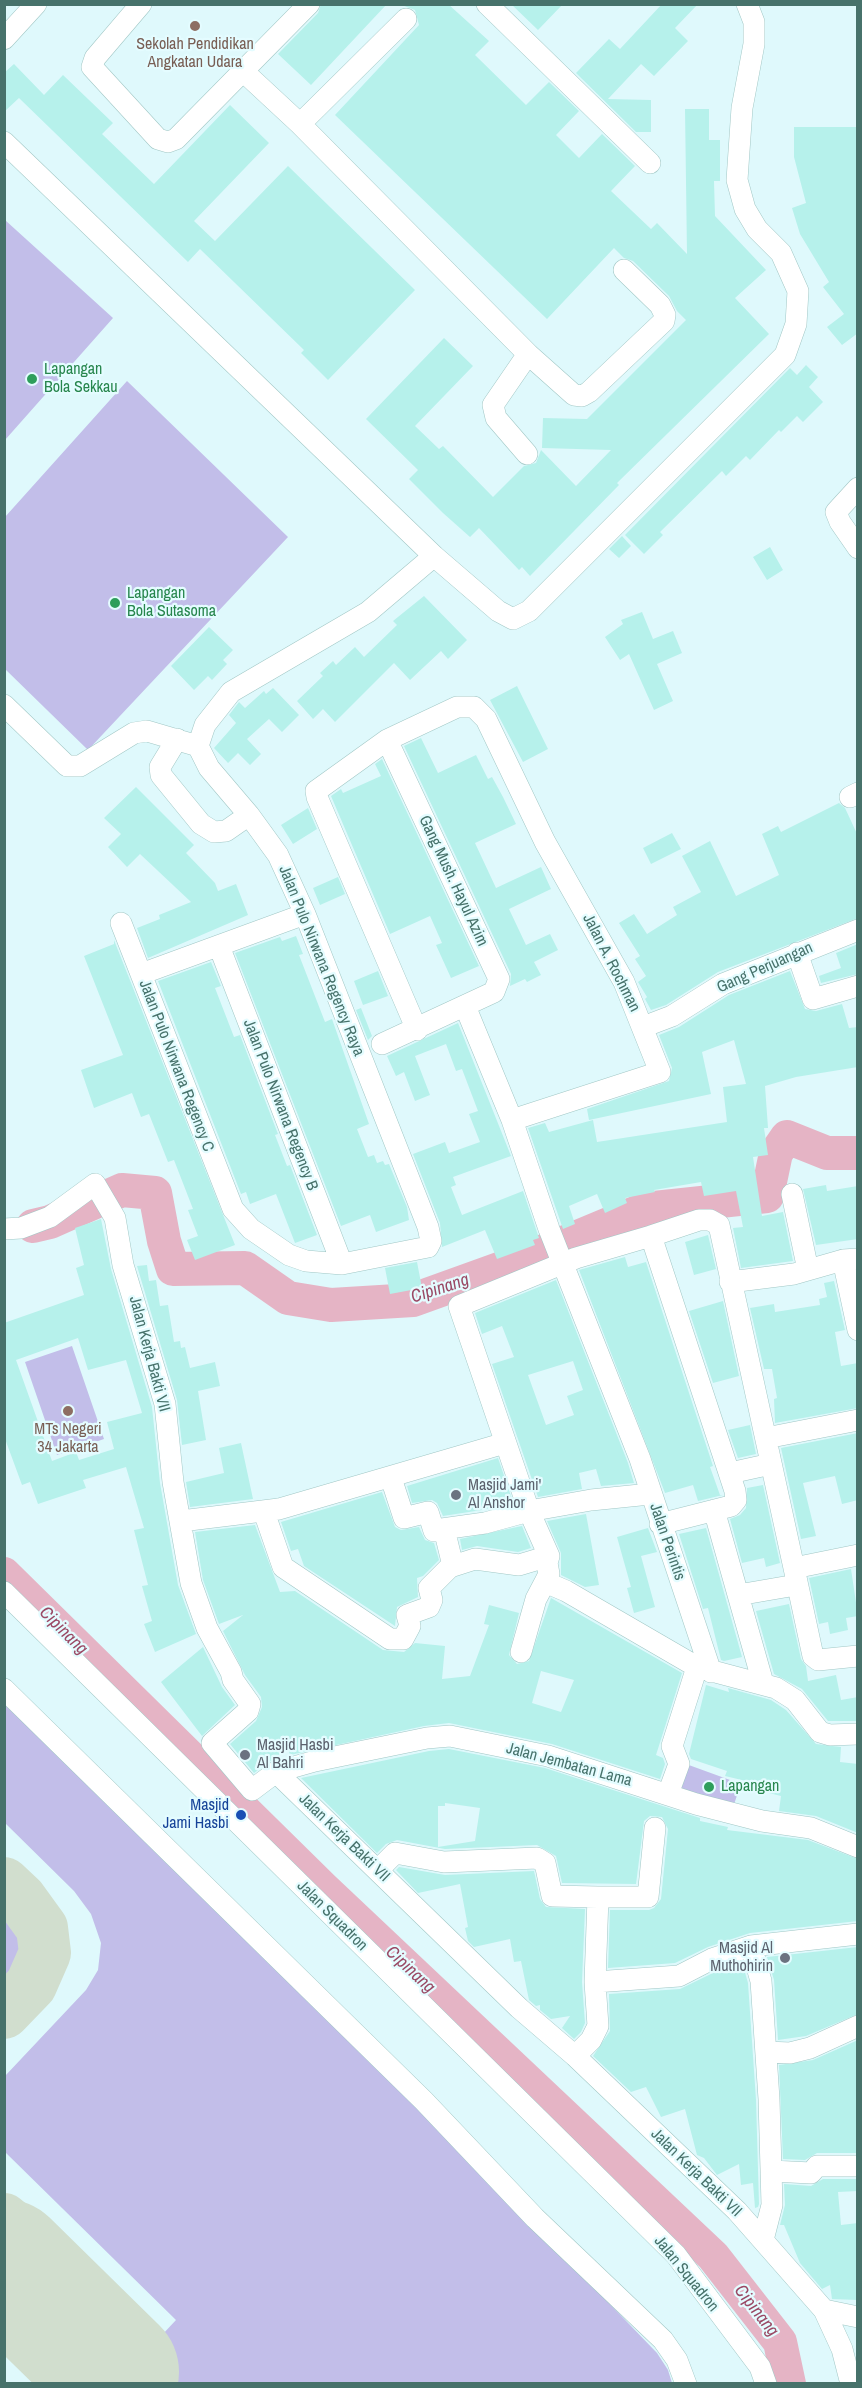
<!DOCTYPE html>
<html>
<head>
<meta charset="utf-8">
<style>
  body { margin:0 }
  #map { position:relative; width:862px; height:2388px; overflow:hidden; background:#dff9fc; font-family:"Archivo Narrow",sans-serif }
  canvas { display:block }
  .frame { position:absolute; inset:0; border:6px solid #47726b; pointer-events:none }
</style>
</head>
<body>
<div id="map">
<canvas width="862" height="2388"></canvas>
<div class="frame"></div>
</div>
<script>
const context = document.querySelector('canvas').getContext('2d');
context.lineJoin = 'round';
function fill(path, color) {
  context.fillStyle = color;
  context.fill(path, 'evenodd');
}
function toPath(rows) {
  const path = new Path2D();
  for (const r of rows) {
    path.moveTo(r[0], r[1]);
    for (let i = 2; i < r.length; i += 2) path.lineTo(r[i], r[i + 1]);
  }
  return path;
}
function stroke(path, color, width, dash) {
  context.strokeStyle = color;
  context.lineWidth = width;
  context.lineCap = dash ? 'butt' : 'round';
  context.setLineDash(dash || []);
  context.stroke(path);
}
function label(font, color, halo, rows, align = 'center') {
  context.font = font + ' "Archivo Narrow",sans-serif';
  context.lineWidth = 4.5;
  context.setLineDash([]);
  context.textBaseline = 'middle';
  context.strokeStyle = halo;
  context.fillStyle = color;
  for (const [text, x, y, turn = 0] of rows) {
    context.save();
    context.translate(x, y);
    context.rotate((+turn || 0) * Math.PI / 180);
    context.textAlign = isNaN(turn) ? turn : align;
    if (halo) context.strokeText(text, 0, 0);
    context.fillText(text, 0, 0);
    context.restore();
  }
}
const green = toPath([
  [5,220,113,318,5,440],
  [127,381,288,537,88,750,5,669,5,517],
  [72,1346,104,1439,57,1455,25,1362],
  [4,1698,418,2105,657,2353,668,2370,672,2383,117,2383,176,2320,5,2152,5,2076,86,1990,98,1970,101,1943,91,1914,74,1891,5,1823],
  [686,1764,741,1784,732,1810,677,1789],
  [5,1883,21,1899,42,1928,45,1953,31,1985,5,2013]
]);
const river = toPath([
  [33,1226,50,1222,122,1190,155,1193,164,1241,173,1269,245,1268,288,1298,331,1305,413,1300,513,1264,645,1209,767,1196,776,1153,787,1137,827,1153,858,1153],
  [4,1574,323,1888,713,2256,780,2342,789,2384]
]);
const taxiway = toPath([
  [4,1883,21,1899,42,1928,45,1953,31,1985,4,2013],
  [4,2219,15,2228,26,2248,30,2266,22,2299,14,2312,4,2321]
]);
const runway = toPath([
  [4,2264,114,2372]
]);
const building = toPath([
  [321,4,387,4,311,85,278,54,318,13],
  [399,4,448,4,489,41,475,55,526,105,549,82,579,111,556,135,579,158,602,134,635,166,611,191,651,229,657,223,687,254,685,109,709,109,709,140,720,140,720,181,714,181,715,216,766,270,735,298,769,334,617,483,619,485,530,576,522,567,519,570,479,528,470,537,443,513,409,479,418,470,366,419,444,338,473,366,415,426,439,449,443,446,493,497,524,466,536,463,541,450,576,486,611,450,542,448,543,418,587,419,686,320,677,311,669,296,633,261,624,258,614,248,547,319,335,115,419,25,415,10],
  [511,4,563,4,538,30],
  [662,4,698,4,675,28,688,41,654,76,641,64,608,99,651,100,651,132,636,132,576,73,609,39,620,49],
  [14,64,44,95,63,75,113,123,102,134,154,184,230,105,269,143,194,221,215,241,288,166,415,290,328,380,301,353,304,350,200,249,188,262,19,98,4,112,4,73],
  [794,127,858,127,858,333,842,345,827,327,844,314,823,287,829,282,800,234,792,208,806,203,794,157],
  [806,365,818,377,809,387,823,402,803,422,797,416,781,432,779,430,750,460,746,456,726,476,722,471,660,532,663,535,644,554,625,535,790,368,797,375],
  [622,536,631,546,619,558,609,549],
  [770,547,783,570,767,580,753,557],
  [424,596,467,640,448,659,441,651,410,680,394,663,335,722,323,709,313,719,297,701,323,676,320,673,333,661,336,665,355,647,364,657,397,625,393,621],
  [642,612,653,639,673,631,682,653,657,664,673,701,654,710,629,654,620,660,605,637,623,624,621,620],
  [209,627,233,650,223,660,227,664,212,680,208,676,194,690,171,666],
  [517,686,548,749,523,762,490,700],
  [273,688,299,715,282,732,269,719,247,739,261,754,250,765,238,753,228,763,214,748,236,723,229,715,239,702,245,708,264,691,266,694],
  [421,738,438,773,476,755,488,779,492,777,503,797,516,824,475,843,496,888,541,867,551,889,509,909,526,945,550,934,558,950,534,962,541,975,527,982,525,979,510,986,511,974,404,746],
  [382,759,479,966,451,978,436,945,442,943,430,916,390,934,331,796,341,789,343,793,381,776,375,764],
  [136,787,194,845,186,853,215,883,218,891,236,884,248,915,148,958,137,928,160,919,159,915,191,902,140,854,127,867,108,847,121,834,104,818],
  [839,803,845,808,858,836,858,918,718,972,666,1005,651,1010,645,999,647,997,638,982,646,976,635,959,640,956,619,923,634,914,647,934,677,915,673,907,701,892,682,856,710,841,736,896,779,875,762,834,778,826,781,832],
  [308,808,317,829,293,844,281,825],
  [672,833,681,849,651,864,643,848],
  [338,877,345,894,320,905,313,888],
  [296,936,303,954,299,955,325,1022,332,1019,369,1124,357,1129,368,1157,374,1155,377,1163,383,1161,385,1165,389,1164,407,1207,409,1220,376,1232,370,1215,341,1226,235,953,280,937,282,941],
  [114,940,235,1245,195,1260,187,1240,198,1236,188,1210,193,1209,174,1160,168,1162,149,1114,141,1117,132,1093,94,1108,81,1070,123,1055,84,956,114,944],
  [858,944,858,974,821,983,819,976,841,968,836,953],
  [211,962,221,986,215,988,234,1037,240,1035,278,1134,275,1135,287,1166,290,1165,317,1235,295,1243,276,1194,250,1204,246,1192,241,1194,158,981],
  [378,971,388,996,363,1005,354,981],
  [790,971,805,1009,816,1011,842,1004,849,1028,858,1027,858,1067,796,1077,765,1086,768,1128,764,1128,768,1155,753,1157,762,1216,783,1212,793,1261,741,1268,733,1228,743,1227,736,1191,704,1196,701,1182,654,1190,655,1192,625,1198,627,1203,605,1213,597,1194,569,1206,575,1224,563,1229,528,1128,545,1123,549,1132,593,1120,597,1142,727,1122,723,1087,746,1084,734,1040,702,1052,711,1094,589,1120,587,1109,669,1081,672,1068,659,1035,679,1027,729,995],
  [361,1008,372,1036,368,1040,356,1010],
  [458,1023,511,1156,453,1177,456,1185,451,1187,462,1215,523,1191,539,1238,533,1240,535,1245,497,1259,485,1230,442,1247,440,1223,413,1154,445,1142,449,1153,480,1142,469,1114,478,1111,462,1069,456,1071,446,1044,415,1056,430,1095,415,1101,404,1072,396,1076,387,1056],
  [826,1185,827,1191,858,1186,858,1239,816,1245,803,1189],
  [101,1219,111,1269,152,1407,160,1483,178,1585,196,1634,155,1652,144,1624,152,1621,142,1586,148,1585,134,1530,144,1528,126,1467,83,1480,86,1488,38,1504,30,1482,22,1485,4,1436,4,1323,84,1295,76,1268,84,1265,75,1228],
  [78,1338,88,1370,126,1360,142,1413,107,1422,114,1449,79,1460,76,1452,52,1461,16,1360],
  [708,1235,716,1269,694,1275,685,1242],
  [625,1257,628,1267,646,1262,713,1466,710,1467,720,1495,723,1495,698,1501,693,1485,665,1493,579,1270],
  [417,1262,422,1288,390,1294,385,1268],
  [147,1265,149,1281,156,1280,160,1306,168,1305,174,1342,180,1341,181,1348,185,1347,190,1368,215,1362,220,1386,198,1391,206,1440,182,1445,177,1400,137,1266],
  [556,1280,628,1463,634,1483,601,1486,596,1469,579,1473,582,1489,538,1497,492,1364,514,1357,502,1326,482,1334,475,1313],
  [573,1361,583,1390,567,1396,574,1415,546,1425,528,1375],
  [834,1281,845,1330,835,1332,841,1366,858,1363,858,1408,775,1423,774,1399,777,1398,772,1369,764,1369,750,1308,774,1304,775,1312,820,1305,819,1299,827,1297,824,1283],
  [723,1301,739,1376,713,1383,689,1311],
  [750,1425,756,1454,738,1458,728,1430],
  [858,1433,858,1500,842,1504,835,1476,803,1483,816,1536,801,1539,781,1448],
  [241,1443,253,1499,190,1507,186,1482,224,1473,219,1448],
  [498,1458,513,1502,482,1510,443,1516,437,1503,432,1500,412,1503,407,1486],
  [763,1485,780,1563,766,1567,764,1558,742,1563,730,1519,740,1515,746,1508,747,1488],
  [382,1492,395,1527,401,1530,419,1527,425,1540,434,1543,439,1560,423,1576,417,1578,418,1597,397,1607,395,1626,304,1566,298,1549,291,1551,281,1522],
  [586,1514,599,1585,585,1587,561,1575,561,1553,547,1521],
  [255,1525,280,1592,295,1591,383,1650,404,1652,415,1643,445,1646,442,1679,470,1676,489,1625,484,1624,489,1605,519,1613,509,1655,517,1664,529,1661,551,1598,682,1673,656,1755,663,1758,665,1764,660,1779,552,1744,449,1723,424,1726,290,1755,288,1748,254,1773,230,1744,256,1721,262,1707,261,1697,245,1675,223,1631,243,1615,219,1624,203,1580,195,1532],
  [541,1671,574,1680,561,1712,532,1703],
  [522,1526,531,1548,518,1552,477,1546,462,1550,460,1539],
  [648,1528,657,1552,641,1556,655,1607,634,1613,627,1588,631,1587,617,1537],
  [706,1528,742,1657,724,1661,721,1660,708,1608,703,1609,679,1534],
  [851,1569,858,1616,846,1618,848,1630,830,1634,828,1622,819,1624,809,1578],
  [789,1604,801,1659,806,1666,808,1681,836,1675,841,1700,858,1697,858,1721,828,1721,802,1689,774,1674,756,1611],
  [203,1647,222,1687,235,1705,202,1736,161,1682],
  [706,1685,729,1692,728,1688,771,1700,786,1710,816,1744,841,1747,840,1762,858,1764,858,1833,816,1816,779,1811,781,1796,745,1787,746,1781,725,1776,727,1771,691,1759,689,1754],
  [449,1749,545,1768,700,1818,700,1821,728,1827,727,1830,808,1840,858,1859,858,1921,750,1933,708,1947,675,1963,608,1968,610,1910,649,1910,654,1908,661,1899,668,1829,662,1817,650,1816,644,1821,636,1884,562,1883,556,1856,537,1845,445,1849,397,1840,386,1844,377,1853,301,1778,429,1751],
  [445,1803,480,1808,475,1841,438,1847,438,1806,445,1806],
  [399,1867,445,1875,534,1871,540,1899,546,1907,585,1909,582,1982,585,2023,581,2032,574,2039,562,2028,570,2016,551,2019,540,2010,540,2005,536,2006,529,2000,521,1961,514,1962,510,1939,474,1947,468,1941,465,1928,468,1927,460,1884,418,1893,396,1870],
  [858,1947,858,2014,806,2036,778,2040,774,1980,767,1957],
  [742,1962,748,1983,756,2100,759,2204,758,2207,755,2208,753,2183,741,2185,739,2164,717,2175,704,2158,697,2155,685,2109,661,2117,646,2087,631,2092,593,2056,610,2031,609,1994,680,1989,717,1971],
  [858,2040,858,2153,817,2153,805,2160,783,2159,779,2065,813,2060],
  [823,2179,858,2179,858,2191,838,2192,841,2225,858,2223,858,2300,832,2299,830,2285,822,2289,800,2263,784,2225,780,2225,785,2205,784,2184,811,2186]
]);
const minor = toPath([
  [141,4,95,58,92,67,158,139,168,142,176,139,309,4],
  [487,4,650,163],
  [4,39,36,4],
  [244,72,300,124,528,354,493,405,496,418,527,454],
  [300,124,406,19],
  [4,142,434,556,498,611,513,619,529,611,785,355,796,324,798,291,781,253,757,229,745,209,737,180,742,108,754,44,754,22,747,4],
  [528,354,574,395,582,396,589,392,664,321,665,315,660,305,624,270],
  [858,488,836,512,840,522,858,548],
  [4,705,67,766,80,766,134,733,147,731,198,746],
  [177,739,160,767,161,775,201,824,214,832,226,831,249,815],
  [850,797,858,793],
  [121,923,233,1209,251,1229,289,1255,306,1261,342,1264,428,1247,431,1241,428,1227,305,914,278,855,249,815,209,768,198,746,205,725,231,692,368,612,434,556],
  [219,946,342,1264],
  [797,953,813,999,858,986],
  [141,974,305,914],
  [465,1006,512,1120,549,1229,640,1459,711,1672],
  [643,1027,672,1016,723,984,858,930],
  [417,1030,317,797,316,791,387,740,457,707,474,707,486,719,545,842,624,982,660,1072,512,1120],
  [382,1044,494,992,499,979,387,740],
  [792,1194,808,1270],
  [4,1229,21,1228,50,1217,95,1184,115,1218,123,1265,165,1404,173,1482,191,1583,207,1628,231,1672,233,1680,250,1704,248,1711,212,1743,252,1790,276,1772,315,1761,427,1738,450,1736,548,1756,696,1804,762,1821,811,1828,858,1847],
  [651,1236,699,1220,710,1220,719,1225,794,1568,858,1555],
  [858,1259,843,1260,858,1330],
  [730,1282,794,1274,843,1260],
  [766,1438,858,1420],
  [730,1473,771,1464],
  [391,1478,404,1518,428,1512,434,1531,442,1529,446,1537,453,1566],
  [714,1510,763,1683],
  [264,1512,283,1567,390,1639,403,1639,410,1626,407,1615,429,1607,432,1600,429,1588,450,1567,475,1559,519,1565,549,1556,547,1563,549,1574,545,1582,566,1591,697,1667,776,1688,795,1700,820,1732,830,1735,858,1734],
  [181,1521,279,1509,505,1443],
  [442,1529,485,1523,529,1511,459,1306,576,1258,651,1236,735,1491,736,1500,731,1506,660,1524],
  [549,1556,529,1511,591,1500,650,1494],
  [794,1568,813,1656,818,1660,858,1656],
  [4,1592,676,2255,760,2367,766,2384],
  [738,1595,796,1585],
  [521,1652,536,1599,545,1582],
  [4,1689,424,2101,535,2218,663,2340,677,2360,686,2384],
  [276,1772,519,2008,575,2056,737,2211,824,2310,842,2349,851,2384],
  [668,1794,679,1764,672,1746,697,1667],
  [378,1870,395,1853,444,1862,537,1858,545,1863,552,1896,598,1897],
  [751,1946,858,1934],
  [595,1982,679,1976,712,1959,751,1946,761,1981,769,2099,772,2205,763,2240],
  [766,2052,790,2053,810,2048,858,2026],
  [575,2056,591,2040,598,2026,595,1982,598,1897,648,1897,655,1828],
  [771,2171,811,2173,817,2166,858,2166],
  [824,2310,858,2317]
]);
const markers = [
  [195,26,6,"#8d6e63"],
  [32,379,6,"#2e9e5b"],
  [115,603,6,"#2e9e5b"],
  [68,1411,6,"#8d6e63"],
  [456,1495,6,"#6b7280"],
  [245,1755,6,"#6b7280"],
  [709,1787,6,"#2e9e5b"],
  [241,1815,6,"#1a4fb4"],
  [785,1958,6,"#6b7280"]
];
const educationNames = [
  ["Sekolah Pendidikan",195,45],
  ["Angkatan Udara",195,63],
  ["MTs Negeri",68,1430],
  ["34 Jakarta",68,1448]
];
const leisureNames = [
  ["Lapangan",44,370],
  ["Bola Sekkau",44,388],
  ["Lapangan",127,594],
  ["Bola Sutasoma",127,612],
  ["Lapangan",721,1787]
];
const streetNames = [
  ["Gang Mush. Hayul Azim",453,881,65],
  ["Jalan Pulo Nirwana Regency Raya",321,961,68],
  ["Jalan A. Rochman",611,963,63],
  ["Gang Perjuangan",765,968,-24],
  ["Jalan Pulo Nirwana Regency C",176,1066,69],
  ["Jalan Pulo Nirwana Regency B",280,1105,69],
  ["Jalan Kerja Bakti VII",149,1354,75],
  ["Jalan Perintis",667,1542,71],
  ["Jalan Jembatan Lama",569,1765,15],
  ["Jalan Kerja Bakti VII",344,1838,44],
  ["Jalan Squadron",332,1916,45],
  ["Jalan Kerja Bakti VII",696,2173,44],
  ["Jalan Squadron",686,2274,51]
];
const worshipNames = [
  ["Masjid Jami'",468,1486],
  ["Al Anshor",468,1504],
  ["Masjid Hasbi",257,1746],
  ["Al Bahri",257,1764],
  ["Masjid Al",773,1949,"right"],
  ["Muthohirin",773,1967,"right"]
];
const transitNames = [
  ["Masjid",229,1806],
  ["Jami Hasbi",229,1824]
];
const waterNames = [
  ["Cipinang",440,1289,-18],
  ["Cipinang",63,1631,45],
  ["Cipinang",410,1970,43],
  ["Cipinang",756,2311,52]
];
fill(green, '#c2bee9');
stroke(river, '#e5b4c5', 34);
stroke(taxiway, '#d1dece', 52);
stroke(runway, '#d1dece', 130);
fill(building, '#b6f1eb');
stroke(minor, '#a1c7c5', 22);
stroke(minor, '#fff', 21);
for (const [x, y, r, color] of markers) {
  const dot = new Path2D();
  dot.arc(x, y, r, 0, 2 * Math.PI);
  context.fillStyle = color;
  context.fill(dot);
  stroke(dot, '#e4fcff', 2);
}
label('16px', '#785e54', '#e4fcff', educationNames);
label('16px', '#27864d', '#e4fcff', leisureNames, 'left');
label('16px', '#47726b', '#e4fcff', streetNames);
label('16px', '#5b616d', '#e4fcff', worshipNames, 'left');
label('16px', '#164399', '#e4fcff', transitNames, 'right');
label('italic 18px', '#9a4965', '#e4fcff', waterNames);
</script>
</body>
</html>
